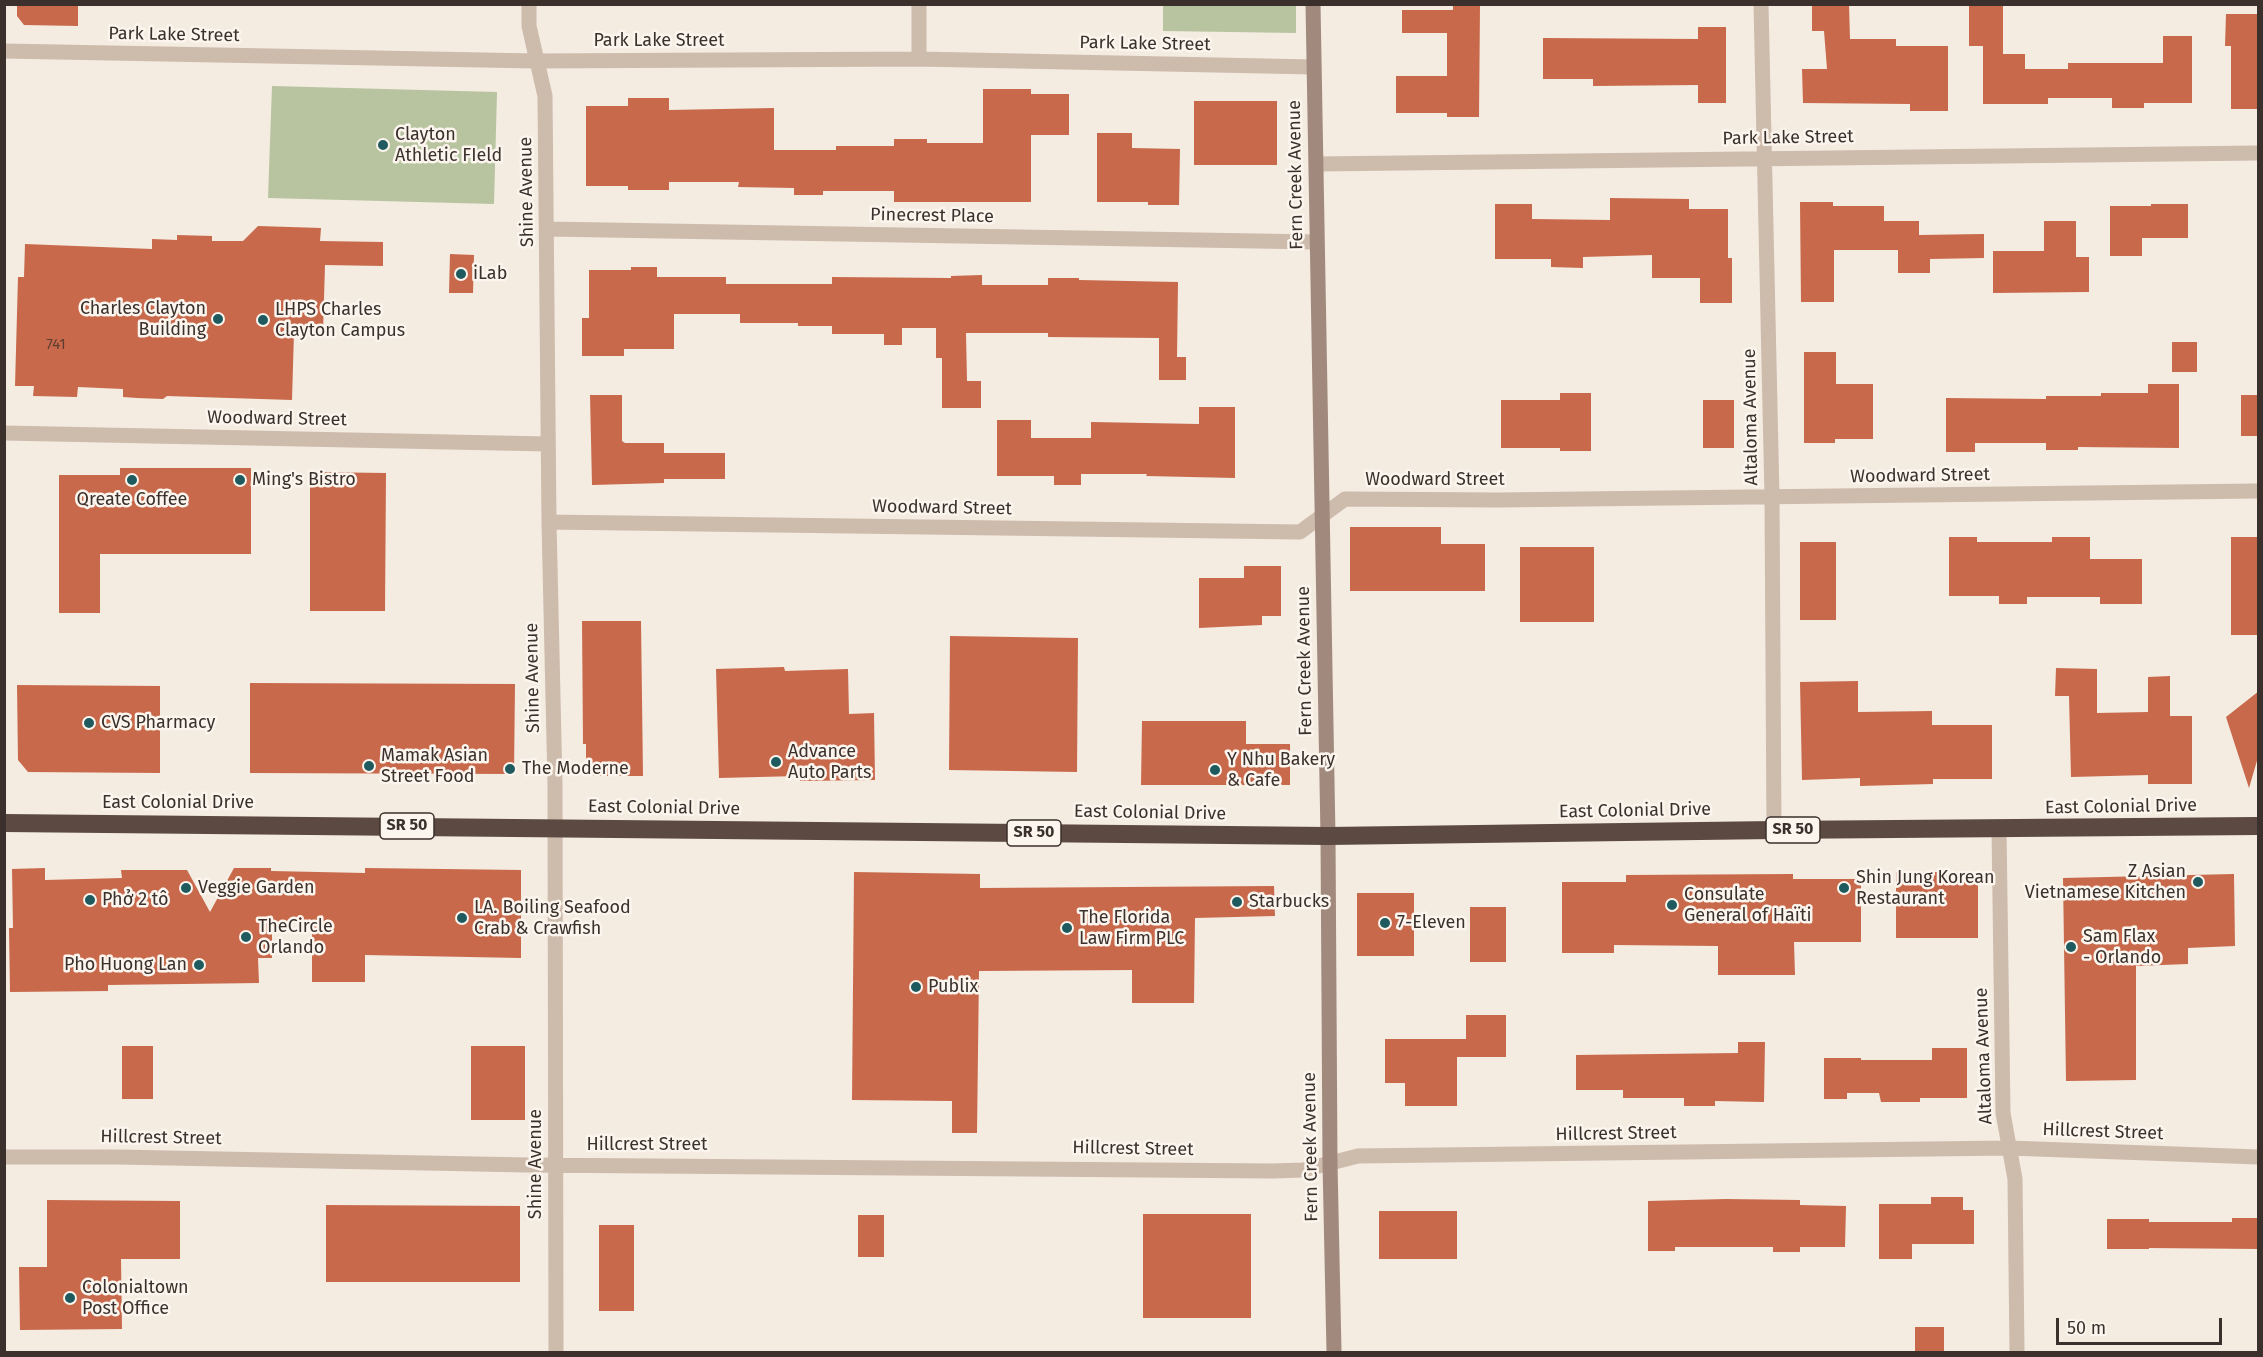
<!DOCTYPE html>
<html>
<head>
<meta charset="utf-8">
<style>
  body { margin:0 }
  #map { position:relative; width:2263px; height:1357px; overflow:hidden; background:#f4ebe1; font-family:"Fira Sans",sans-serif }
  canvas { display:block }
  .frame { position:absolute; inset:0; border:6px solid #3b302b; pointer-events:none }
  .scale { position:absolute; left:2056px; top:1318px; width:166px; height:27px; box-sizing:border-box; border:3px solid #3b302b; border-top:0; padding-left:8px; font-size:18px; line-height:21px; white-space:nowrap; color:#3b302b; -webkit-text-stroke:4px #fbf5ee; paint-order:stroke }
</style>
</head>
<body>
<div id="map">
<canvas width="2263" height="1357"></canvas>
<div class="frame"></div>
<div class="scale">50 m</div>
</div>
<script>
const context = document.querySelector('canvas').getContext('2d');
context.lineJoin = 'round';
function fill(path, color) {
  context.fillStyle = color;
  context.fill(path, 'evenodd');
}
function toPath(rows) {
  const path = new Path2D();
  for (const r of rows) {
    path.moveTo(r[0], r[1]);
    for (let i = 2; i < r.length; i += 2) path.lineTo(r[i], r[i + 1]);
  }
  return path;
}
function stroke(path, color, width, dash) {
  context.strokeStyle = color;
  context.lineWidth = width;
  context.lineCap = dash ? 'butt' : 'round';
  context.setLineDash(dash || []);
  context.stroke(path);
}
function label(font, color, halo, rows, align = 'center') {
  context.font = font + ' "Fira Sans",sans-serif';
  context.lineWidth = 5;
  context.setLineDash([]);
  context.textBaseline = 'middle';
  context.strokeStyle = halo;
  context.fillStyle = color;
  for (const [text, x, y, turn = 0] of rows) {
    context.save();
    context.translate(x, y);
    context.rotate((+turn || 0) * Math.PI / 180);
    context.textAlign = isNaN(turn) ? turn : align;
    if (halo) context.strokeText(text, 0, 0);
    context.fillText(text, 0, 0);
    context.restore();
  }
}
const green = toPath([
  [1163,5,1296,5,1296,33,1163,31],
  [272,86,497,92,494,204,268,198]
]);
const building = toPath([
  [17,4,78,4,78,26,24,25,17,16],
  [1812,4,1849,4,1850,39,1896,39,1896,46,1948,46,1948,111,1910,111,1910,104,1803,103,1802,69,1827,69,1824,31,1812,31],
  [1969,4,2003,4,2003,54,2025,54,2025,69,2068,69,2068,63,2163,63,2163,36,2192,36,2192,103,2144,103,2144,108,2112,108,2112,98,2048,98,2048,104,1983,104,1983,46,1969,46],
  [1453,6,1480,6,1479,117,1447,117,1447,113,1396,113,1396,76,1447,76,1447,33,1402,33,1402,10,1453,10],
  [2226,14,2259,14,2259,109,2231,109,2231,46,2225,46],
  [1698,27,1726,27,1726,103,1698,103,1698,85,1593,86,1593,79,1543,79,1543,38,1698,39],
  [983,89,1031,89,1031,94,1069,94,1069,135,1031,135,1031,202,894,202,894,191,823,191,823,195,794,195,794,188,738,187,739,182,669,182,669,190,628,190,628,186,586,186,586,106,628,106,628,98,669,98,669,110,774,108,774,150,836,150,836,146,894,146,894,139,927,139,927,143,983,143],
  [1194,101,1277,101,1277,165,1194,165],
  [1097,133,1132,133,1132,148,1180,149,1179,205,1148,205,1148,202,1097,202],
  [1610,198,1689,199,1689,209,1728,209,1728,258,1732,258,1732,303,1700,303,1700,278,1652,278,1652,255,1583,257,1583,268,1551,267,1551,259,1495,259,1495,204,1532,204,1532,219,1610,220],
  [1800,202,1833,202,1833,206,1884,206,1884,221,1919,221,1919,235,1984,234,1984,258,1930,259,1930,273,1898,273,1898,250,1834,250,1834,302,1801,302],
  [2151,204,2188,204,2188,238,2142,238,2142,256,2110,256,2110,206,2151,206],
  [2044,221,2076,221,2076,257,2089,257,2089,292,1993,293,1993,251,2044,251],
  [258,226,321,228,320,241,383,242,383,266,325,265,323,332,294,332,292,400,167,396,163,399,137,398,123,397,123,389,78,387,77,397,33,396,34,386,15,386,18,277,24,277,25,244,152,249,152,239,177,240,177,235,212,236,212,241,243,241],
  [450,254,474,255,473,293,449,293],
  [631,267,657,267,657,277,726,277,726,284,832,284,832,277,951,278,951,276,982,275,982,285,1048,285,1048,278,1079,278,1079,280,1178,282,1177,357,1186,357,1186,380,1159,380,1159,338,1048,337,1048,333,966,333,967,381,981,381,981,408,942,408,942,358,936,358,936,328,902,328,902,345,884,345,884,334,832,334,832,326,798,326,798,323,740,323,740,314,674,314,674,349,624,349,624,356,582,356,582,318,589,318,589,270,631,270],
  [2172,342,2197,342,2197,372,2172,372],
  [1804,352,1836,352,1836,384,1873,384,1873,439,1835,439,1835,443,1804,443],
  [2148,384,2179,384,2179,448,2078,447,2078,450,2046,450,2046,443,1975,443,1975,452,1946,452,1946,398,2046,399,2046,396,2101,396,2101,393,2148,393],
  [1560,393,1591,393,1591,451,1560,451,1560,448,1501,448,1501,400,1560,400],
  [590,395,622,395,622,441,625,443,664,443,664,453,725,453,725,479,664,479,664,483,592,485],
  [2241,395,2259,395,2259,436,2241,436],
  [1703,400,1734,400,1734,448,1703,448],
  [1199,407,1235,407,1235,478,1146,476,1147,474,1081,474,1081,485,1054,485,1054,476,997,476,997,420,1031,420,1031,438,1091,438,1091,422,1199,424],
  [120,468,251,468,251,554,100,554,100,613,59,613,59,475,120,475],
  [310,472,386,473,385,611,310,611],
  [1350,527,1441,527,1441,544,1485,544,1485,591,1350,591],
  [1949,537,1977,537,1977,542,2052,542,2052,537,2090,537,2090,559,2142,559,2142,604,2100,604,2100,597,2027,597,2027,604,1999,604,1999,596,1949,596],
  [2231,537,2259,537,2259,635,2231,635],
  [1800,542,1836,542,1836,620,1800,620],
  [1520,547,1594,547,1594,622,1520,622],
  [1244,566,1281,566,1281,616,1262,616,1262,625,1199,628,1199,578,1244,578],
  [582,621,641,621,643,776,593,776,593,766,586,766,586,744,583,744],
  [950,636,1078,638,1077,772,949,770],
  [784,667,785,671,848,669,849,714,874,713,875,780,800,781,799,776,719,778,716,669],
  [2056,668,2097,669,2097,713,2148,712,2148,677,2170,676,2170,716,2192,716,2192,784,2148,784,2148,775,2071,777,2069,696,2055,696],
  [1858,681,1858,712,1932,711,1932,725,1992,725,1992,779,1933,779,1933,784,1860,786,1860,778,1802,780,1800,682],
  [250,683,515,684,514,774,250,773],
  [17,685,160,686,160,773,28,772,18,760],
  [2259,691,2259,754,2249,788,2226,717],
  [1142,721,1246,721,1246,744,1290,744,1290,785,1141,785],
  [45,868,45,880,122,878,121,870,187,870,210,912,234,868,271,868,271,871,365,873,365,868,521,870,521,958,365,955,365,982,312,982,312,921,272,922,272,958,258,958,259,983,108,985,108,991,10,992,9,928,13,928,12,869],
  [854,872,980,874,980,888,1274,886,1275,916,1195,918,1194,1003,1132,1003,1132,970,979,971,977,1133,952,1133,952,1101,852,1100],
  [1896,872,1978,872,1978,938,1896,938],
  [1793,874,1793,879,1861,879,1861,942,1794,942,1795,975,1718,975,1718,946,1614,945,1614,953,1562,953,1562,882,1626,882,1626,875],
  [2234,874,2235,946,2188,948,2188,964,2136,966,2136,1080,2066,1081,2063,878],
  [1357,893,1414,893,1414,956,1357,956],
  [1470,907,1506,907,1506,962,1470,962],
  [1466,1015,1506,1015,1506,1057,1457,1057,1457,1106,1405,1106,1405,1083,1385,1083,1385,1039,1466,1039],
  [1738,1042,1765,1042,1764,1102,1715,1101,1715,1106,1684,1106,1684,1098,1623,1098,1623,1090,1576,1090,1576,1055,1738,1053],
  [122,1046,153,1046,153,1099,122,1099],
  [471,1046,525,1046,525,1120,471,1120],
  [1932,1048,1967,1048,1967,1098,1920,1098,1920,1102,1881,1102,1879,1093,1847,1093,1847,1099,1824,1099,1824,1058,1861,1058,1861,1060,1932,1060],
  [1931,1197,1963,1197,1963,1210,1974,1210,1974,1244,1912,1244,1912,1259,1879,1259,1879,1204,1931,1204],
  [1726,1199,1800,1200,1800,1205,1846,1206,1845,1247,1800,1247,1800,1252,1773,1252,1773,1247,1675,1247,1675,1251,1648,1251,1648,1201],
  [47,1200,180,1201,180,1259,121,1259,122,1329,20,1330,19,1267,47,1267],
  [326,1205,520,1206,520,1282,326,1282],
  [1379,1211,1457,1211,1457,1259,1379,1259],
  [1143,1214,1251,1214,1251,1318,1143,1318],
  [858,1215,884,1215,884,1257,858,1257],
  [2232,1218,2259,1218,2259,1249,2149,1248,2149,1249,2107,1249,2107,1219,2149,1219,2149,1222,2232,1222],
  [599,1225,634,1225,634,1311,599,1311],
  [1915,1327,1944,1327,1944,1353,1915,1353]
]);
const street = toPath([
  [529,4,529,26,545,96,549,522,555,785,556,1352],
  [1761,4,1772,497,1774,830],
  [4,51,536,61,919,59,1314,67],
  [919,59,919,4],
  [1317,164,2258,153],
  [547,229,1316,242],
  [4,433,548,444],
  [549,522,1300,532,1345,499,1497,500,2258,491],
  [1999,829,2003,1113,2015,1179,2017,1352],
  [4,1157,118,1157,528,1165,1273,1171,1303,1170,1358,1156,2009,1148,2258,1157]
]);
const secondary = toPath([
  [1313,4,1328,836,1330,1163,1334,1352]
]);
const highway = toPath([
  [4,823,1328,836,1774,830,2258,826]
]);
const markers = [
  [383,145,6,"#1f5a5e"],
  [461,274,6,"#1f5a5e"],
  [218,319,6,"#1f5a5e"],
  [263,320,6,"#1f5a5e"],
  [132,480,6,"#1f5a5e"],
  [240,480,6,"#1f5a5e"],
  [89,723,6,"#1f5a5e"],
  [776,762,6,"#1f5a5e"],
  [369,766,6,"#1f5a5e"],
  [510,769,6,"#1f5a5e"],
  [1215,770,6,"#1f5a5e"],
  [2198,882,6,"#1f5a5e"],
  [186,888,6,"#1f5a5e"],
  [1844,888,6,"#1f5a5e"],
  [90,900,6,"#1f5a5e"],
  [1237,902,6,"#1f5a5e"],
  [1672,905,6,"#1f5a5e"],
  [462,918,6,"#1f5a5e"],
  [1385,923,6,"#1f5a5e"],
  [1067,928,6,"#1f5a5e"],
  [246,937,6,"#1f5a5e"],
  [2071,947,6,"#1f5a5e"],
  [199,965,6,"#1f5a5e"],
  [916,987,6,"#1f5a5e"],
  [70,1298,6,"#1f5a5e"]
];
const numberNames = [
  ["741",56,345]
];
const shields = [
  [407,826,54],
  [1793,830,54],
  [1034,833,54]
];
const shieldNames = [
  ["SR 50",407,826],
  ["SR 50",1793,830],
  ["SR 50",1034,833]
];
const streetNames = [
  ["Park Lake Street",174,35,1],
  ["Park Lake Street",659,41],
  ["Park Lake Street",1145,44,1],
  ["Park Lake Street",1788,138,-1],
  ["Fern Creek Avenue",1296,175,-91],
  ["Shine Avenue",527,192,-91],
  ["Pinecrest Place",932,216,1],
  ["Altaloma Avenue",1751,417,-91],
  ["Woodward Street",277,419,1],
  ["Woodward Street",1920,476,-1],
  ["Woodward Street",1435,480],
  ["Woodward Street",942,508,1],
  ["Fern Creek Avenue",1305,661,-91],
  ["Shine Avenue",533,678,-91],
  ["East Colonial Drive",178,803],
  ["East Colonial Drive",2121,807,-1],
  ["East Colonial Drive",664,808,1],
  ["East Colonial Drive",1635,811,-1],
  ["East Colonial Drive",1150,813,1],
  ["Altaloma Avenue",1984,1056,-92],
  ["Hillcrest Street",2103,1132,2],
  ["Hillcrest Street",1616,1134,-1],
  ["Hillcrest Street",161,1138,1],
  ["Hillcrest Street",647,1145],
  ["Fern Creek Avenue",1311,1147,-91],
  ["Hillcrest Street",1133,1149,1],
  ["Shine Avenue",536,1164,-90]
];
const poiNames = [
  ["Clayton",395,135],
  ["Athletic FIeld",395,156],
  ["iLab",473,274],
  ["Charles Clayton",206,309,"right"],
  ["Building",206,330,"right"],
  ["LHPS Charles",275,310],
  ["Clayton Campus",275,331],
  ["Ming's Bistro",252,480],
  ["Qreate Coffee",132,500,"center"],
  ["CVS Pharmacy",101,723],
  ["Advance",788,752],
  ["Auto Parts",788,773],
  ["Mamak Asian",381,756],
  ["Street Food",381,777],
  ["Y Nhu Bakery",1227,760],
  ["& Cafe",1227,781],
  ["The Moderne",522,769],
  ["Z Asian",2186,872,"right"],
  ["Vietnamese Kitchen",2186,893,"right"],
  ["Shin Jung Korean",1856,878],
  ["Restaurant",1856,899],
  ["Veggie Garden",198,888],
  ["Consulate",1684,895],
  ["General of Haïti",1684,916],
  ["Phở 2 tô",102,900],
  ["Starbucks",1249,902],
  ["LA. Boiling Seafood",474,908],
  ["Crab & Crawfish",474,929],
  ["The Florida",1079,918],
  ["Law Firm PLC",1079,939],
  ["7-Eleven",1397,923],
  ["TheCircle",258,927],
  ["Orlando",258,948],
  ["Sam Flax",2083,937],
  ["- Orlando",2083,958],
  ["Pho Huong Lan",187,965,"right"],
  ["Publix",928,987],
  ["Colonialtown",82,1288],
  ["Post Office",82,1309]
];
fill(green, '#b8c4a0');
fill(building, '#c8694b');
stroke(street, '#cdbbac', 15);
stroke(secondary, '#a18a7d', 15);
stroke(highway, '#5c4a42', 18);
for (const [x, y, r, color] of markers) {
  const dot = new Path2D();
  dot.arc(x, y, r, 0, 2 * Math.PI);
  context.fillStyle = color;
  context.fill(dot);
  stroke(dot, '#fbf5ee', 2);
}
label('15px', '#5e3e33', null, numberNames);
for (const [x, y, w] of shields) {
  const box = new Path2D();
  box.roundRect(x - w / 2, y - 13, w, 26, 4.5);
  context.fillStyle = '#fbf5ee';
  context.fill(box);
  stroke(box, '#3b302b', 1.5);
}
label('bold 16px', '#3b302b', null, shieldNames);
label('18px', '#3b302b', '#fbf5ee', streetNames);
label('18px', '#3b302b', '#fbf5ee', poiNames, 'left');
</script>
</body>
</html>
